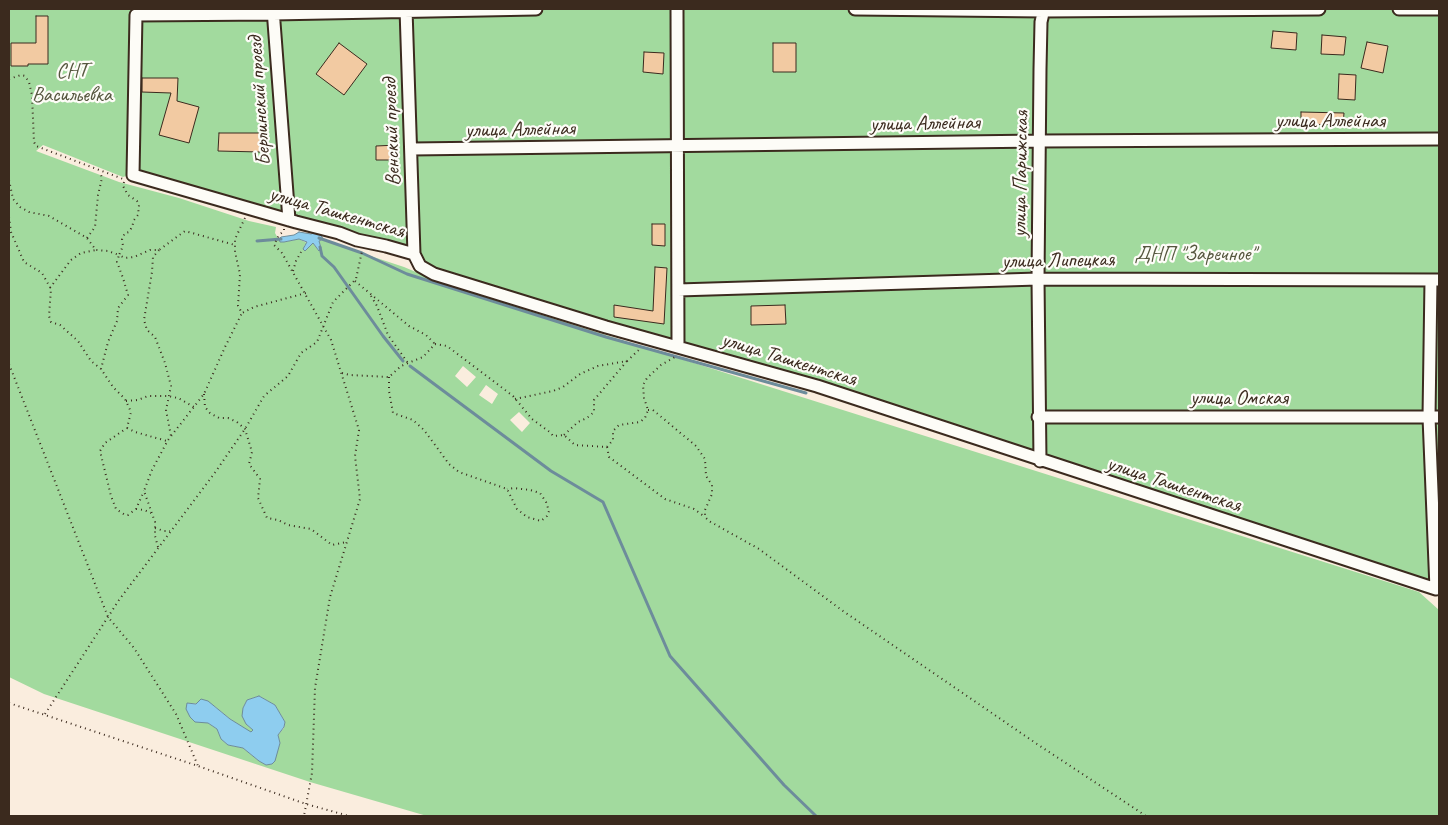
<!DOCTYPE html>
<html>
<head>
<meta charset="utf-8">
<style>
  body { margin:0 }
  #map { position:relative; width:1448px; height:825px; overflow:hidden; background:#faedde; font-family:Caveat,sans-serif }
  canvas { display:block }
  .frame { position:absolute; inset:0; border:10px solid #3b2a1e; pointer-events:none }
</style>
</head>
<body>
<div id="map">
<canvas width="1448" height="825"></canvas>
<div class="frame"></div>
</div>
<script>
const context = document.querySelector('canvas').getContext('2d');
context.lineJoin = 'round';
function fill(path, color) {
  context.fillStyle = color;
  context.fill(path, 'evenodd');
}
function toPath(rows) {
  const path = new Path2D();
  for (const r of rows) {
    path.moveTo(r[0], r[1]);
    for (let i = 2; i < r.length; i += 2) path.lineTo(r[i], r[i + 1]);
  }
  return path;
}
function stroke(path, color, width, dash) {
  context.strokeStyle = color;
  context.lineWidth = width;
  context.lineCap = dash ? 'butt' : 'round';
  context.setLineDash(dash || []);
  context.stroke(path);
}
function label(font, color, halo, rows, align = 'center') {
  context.font = font + ' Caveat,sans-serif';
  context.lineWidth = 4.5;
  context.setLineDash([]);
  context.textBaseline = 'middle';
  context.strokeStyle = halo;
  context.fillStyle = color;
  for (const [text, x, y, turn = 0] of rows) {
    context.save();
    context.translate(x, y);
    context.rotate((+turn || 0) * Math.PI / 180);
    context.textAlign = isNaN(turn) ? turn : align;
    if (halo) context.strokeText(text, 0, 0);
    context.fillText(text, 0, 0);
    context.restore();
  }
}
const green = toPath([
  [9,9,1439,9,1439,590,1053,465,430,272,409,252,136,173,123,177,43,145,36,151,119,182,179,198,249,221,276,227,275,233,279,240,284,242,299,239,307,243,304,246,313,243,318,250,321,248,319,241,322,240,404,267,444,284,1419,592,1439,610,1439,816,427,816,310,782,44,694,9,677],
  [463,366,476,377,467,387,455,376],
  [486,385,498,394,492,404,479,395],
  [519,412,530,423,522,432,510,420],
  [259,696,275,705,285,722,284,728,278,735,280,743,272,764,266,765,259,761,243,748,228,745,221,739,217,729,208,723,187,703,213,705,230,719,251,733,253,730,246,724,243,708,247,700]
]);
const water = toPath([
  [299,232,311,234,317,232,320,233,323,239,319,241,321,248,319,251,313,243,305,251,303,249,307,242,299,239,284,242,280,242,279,239,281,237,294,235,299,232],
  [259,696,275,705,285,722,284,727,278,735,280,743,275,761,272,764,266,765,259,761,243,748,228,745,221,739,217,729,208,723,195,722,190,717,186,709,187,703,196,704,201,699,208,701,230,719,251,732,253,730,246,724,242,716,243,708,247,700,259,696]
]);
const stream = toPath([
  [319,238,362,253,407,274,606,337,806,393],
  [257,241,281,239],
  [320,247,322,256,334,267,383,336,403,361],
  [410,366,551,471,603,502,670,656,784,785,816,816]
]);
const building = toPath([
  [36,16,48,16,48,64,28,64,28,66,11,66,11,43,36,43,36,16],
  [1273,31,1297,33,1296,50,1271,48,1273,31],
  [1322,35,1346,37,1344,55,1321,54,1322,35],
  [1367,42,1388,46,1383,73,1361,68,1367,42],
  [339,43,367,64,344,95,316,74,339,43],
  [773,43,796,43,796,72,773,72,773,43],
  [644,52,664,53,663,74,643,72,644,52],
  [1339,74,1356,75,1355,100,1338,99,1339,74],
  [142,78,178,78,177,101,199,107,189,143,159,135,171,93,142,92,142,78],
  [1301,112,1344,113,1343,125,1301,124,1301,112],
  [219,133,260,133,260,152,218,151,219,133],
  [398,145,398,160,376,160,376,146,398,145],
  [652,224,665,224,665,246,652,245,652,224],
  [655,267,667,268,664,324,614,317,614,305,653,311,655,267],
  [785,305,786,324,751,325,751,306,785,305]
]);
const path = toPath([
  [9,79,21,75,25,76,29,82,32,95,34,142,36,146,123,179],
  [9,180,13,199,20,207,29,212,49,216,87,238,96,250,108,251,119,255,117,262,123,278,128,295,118,308,117,321,108,342,101,369],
  [124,182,123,186,128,195,137,201,139,205,138,215,134,220,132,227,129,232,125,233,122,239,123,246,119,255,125,258,134,257,150,250,159,250,185,231,235,245],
  [9,217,11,232,24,262,42,273,51,289,49,316,51,322,60,325,78,341,91,361,101,369,113,387,125,399,131,412,127,428,105,443,100,451,111,496,116,509,125,515,128,515,136,509,144,491],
  [245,218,235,239,235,252,240,274,238,306,242,313,254,307,306,293],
  [284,229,284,231,279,235,274,245,282,253,331,340,359,430,355,456,360,499,330,597,315,688,312,773,304,816],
  [87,238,95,227,98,195,102,178,100,172],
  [159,250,153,257,152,272,144,320,147,330,155,337,165,363,171,386,166,410,171,436],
  [293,271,296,261,301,252],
  [355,281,409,326,426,335,435,344],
  [50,288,71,260,81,253,96,250],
  [371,296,377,306,388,335,408,363],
  [9,364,108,617,134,648,176,714,198,766],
  [342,373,350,375,389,377,401,366,423,357,435,344,447,346,513,396,532,419,551,433,553,436,564,435,575,445,607,447,613,440,613,431,619,425,640,422,645,418,648,410,644,398,643,385,647,378,661,365,675,357],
  [389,377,389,391,393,413,413,420,424,430,449,464,459,472,507,489,517,509,527,517,541,521,547,516,549,511,546,502,540,493,530,490,514,488,507,489],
  [204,394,205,407,210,413,219,418,228,418,237,422,245,429,252,452,249,464,260,479,258,498,267,518,278,520,288,525,311,529,332,545,346,542],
  [515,399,553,391,563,387,580,374,598,366,627,361,641,348],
  [126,401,138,400,148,396,168,396,178,398,194,407],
  [648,410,653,410,696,446,705,459,706,476,712,485,712,494,705,510,705,517,709,521,759,549,843,611,1037,744,1146,816],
  [127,428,135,432,167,441],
  [564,435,578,422,587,418,594,412,594,400,627,361],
  [607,447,609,457,665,499,694,509,705,517],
  [136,509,144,510,151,513],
  [155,528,164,531,170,531],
  [158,547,155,536,155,522,144,491,152,470,168,440,204,394,225,347,242,313],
  [9,703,198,766,306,804,349,816],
  [45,714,119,600,214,474,245,429,264,396,288,376,301,353,317,342,333,302,356,279,362,251]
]);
const street = toPath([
  [273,9,289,220],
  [406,9,414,254,420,266,434,274,606,327,817,386,1436,589,1429,417,1431,280],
  [677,9,678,346],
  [855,9,1044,11,1319,9],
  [1399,9,1439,9],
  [412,149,1040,141,1439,139],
  [414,254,386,246,357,240,339,233,296,222,133,175,136,15,273,14,536,9],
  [678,290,1038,279,1439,280],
  [1038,417,1439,417],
  [1040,461,1038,279,1040,69,1041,22,1044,9]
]);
const parkNames = [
  ["СНТ",72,71],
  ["Васильевка",72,95],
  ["ДНП \"Заречное\"",1195,254]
];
const streetNames = [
  ["Берлинский проезд",260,101,-94],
  ["улица Аллейная",1330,121],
  ["улица Аллейная",925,124,-1],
  ["улица Аллейная",520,130,-1],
  ["Венский проезд",392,132,-92],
  ["улица Парижская",1021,174,-89],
  ["улица Ташкентская",337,213,16],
  ["улица Липецкая",1058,261,-1],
  ["улица Ташкентская",789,360,17],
  ["улица Омская",1239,398],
  ["улица Ташкентская",1174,485,18]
];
fill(green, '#a2da9e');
fill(water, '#8ecdef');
stroke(water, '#6d8c9b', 1);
stroke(stream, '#6d8c9b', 3);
fill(building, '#f2caa2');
stroke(building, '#3b2a1e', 1);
stroke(street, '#3b2a1e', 15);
stroke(path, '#3b2a1e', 2, [1, 4]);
stroke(street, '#fdfcf7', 11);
label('21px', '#55563e', '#fdfcf7', parkNames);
label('21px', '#3b2a1e', '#fdfcf7', streetNames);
</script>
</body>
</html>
